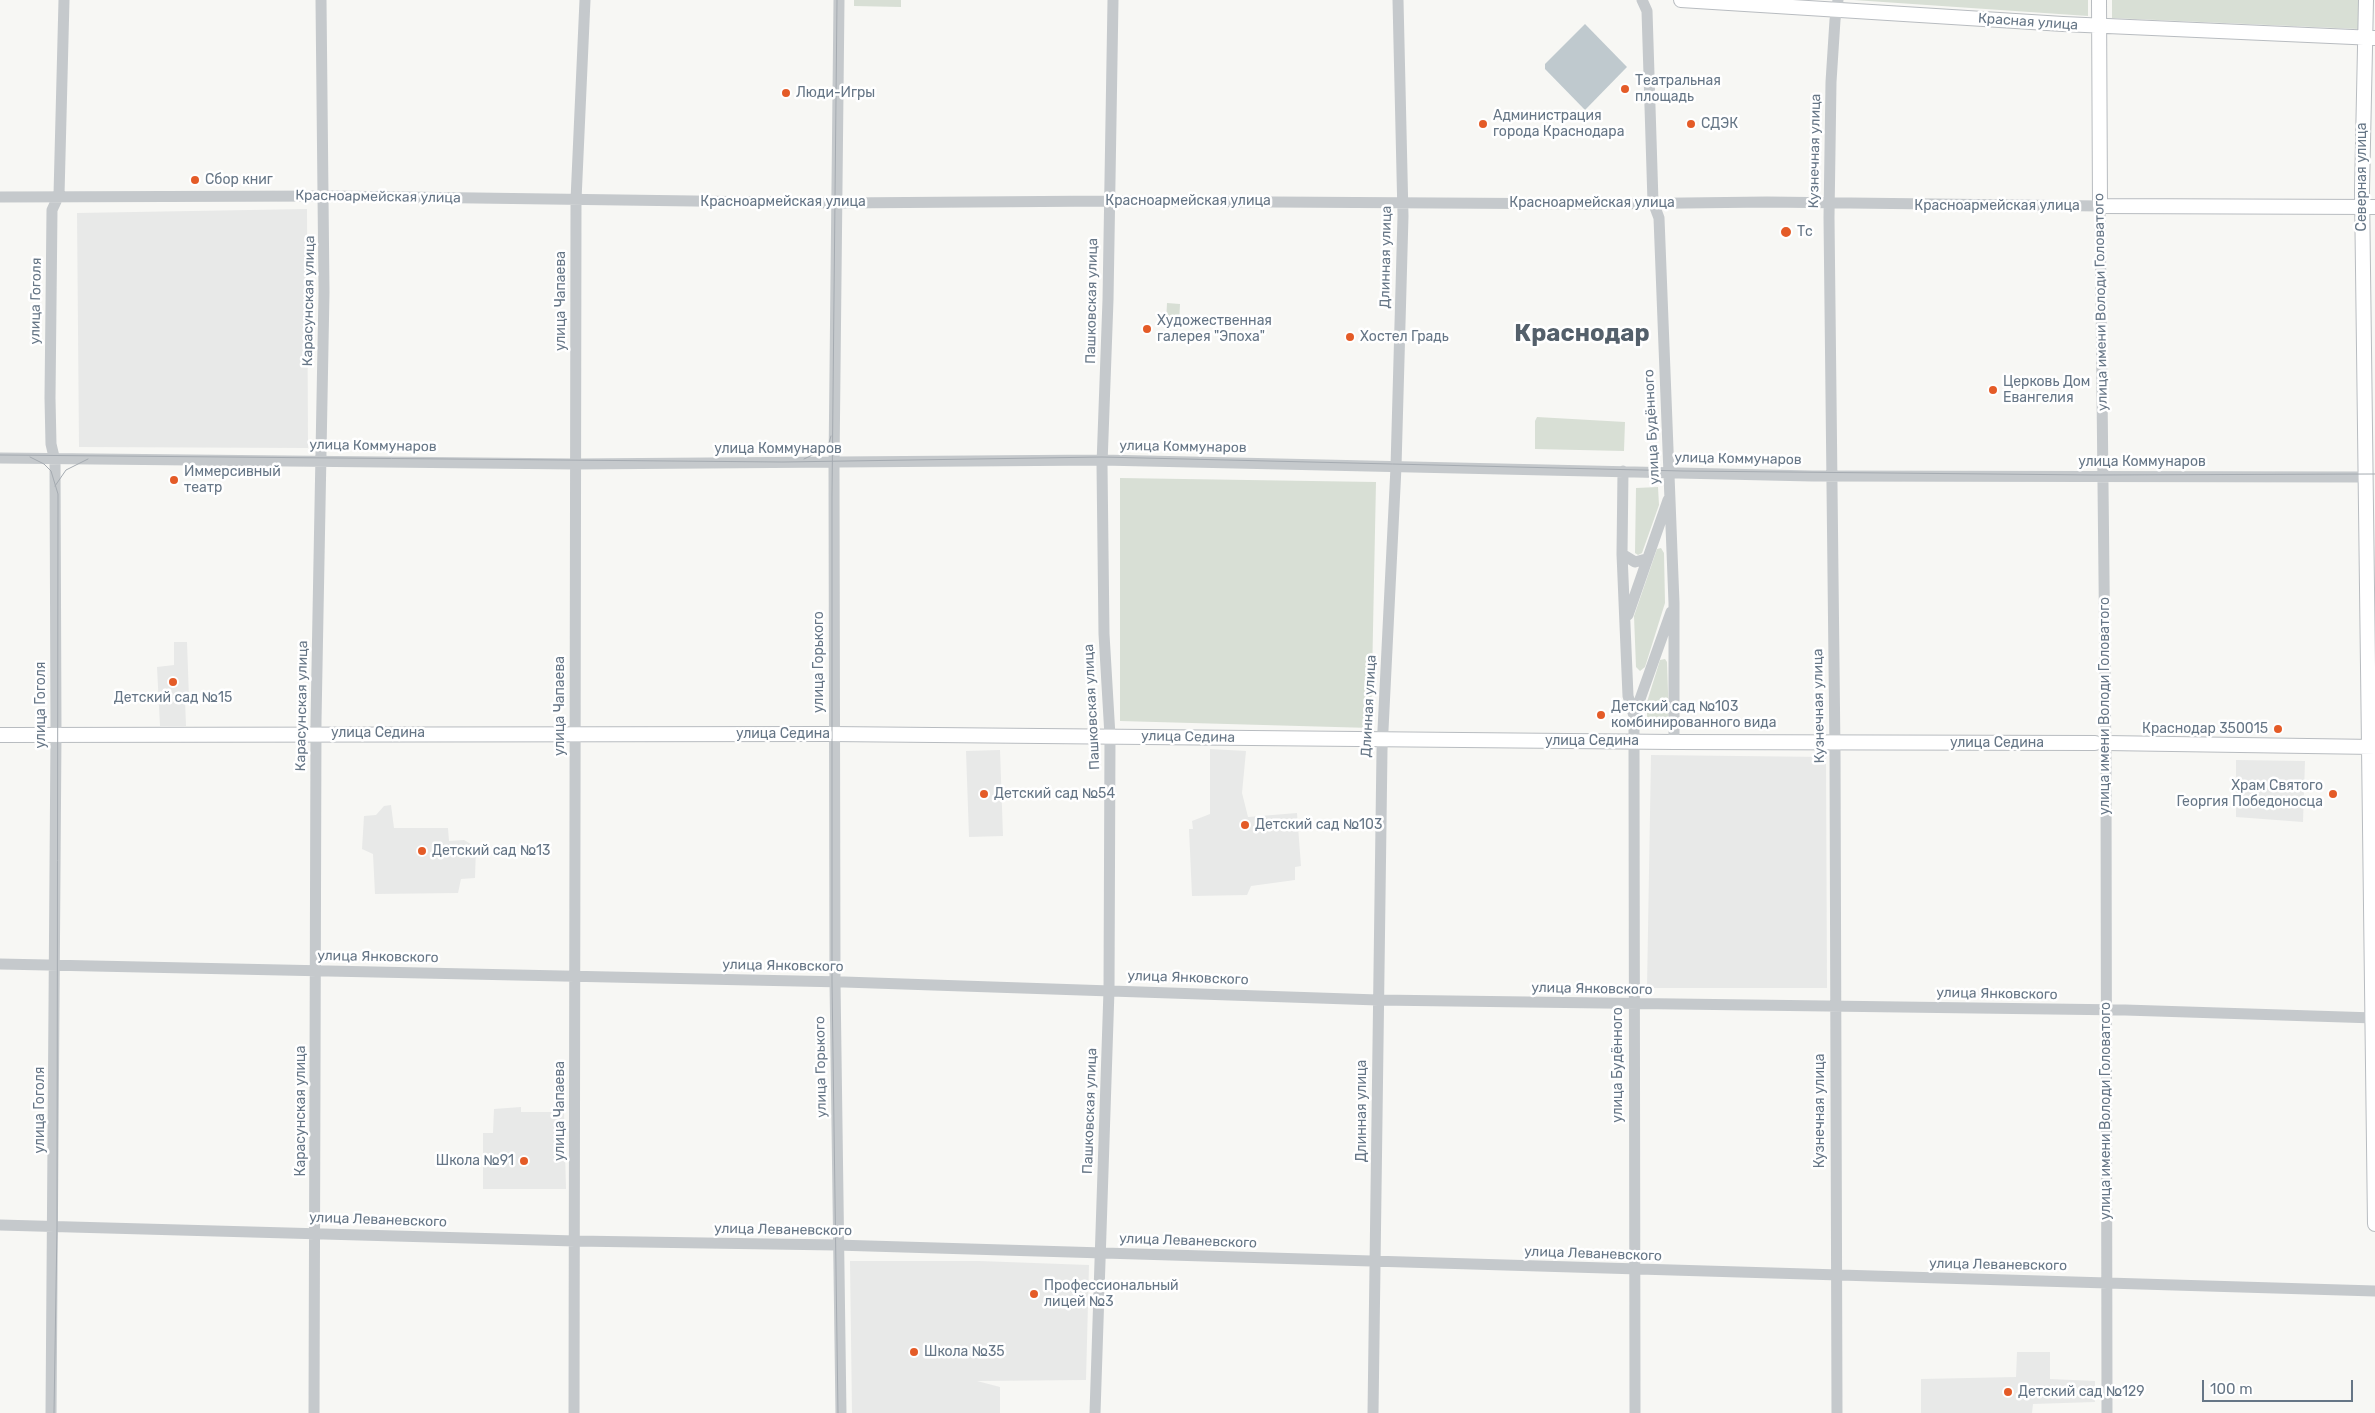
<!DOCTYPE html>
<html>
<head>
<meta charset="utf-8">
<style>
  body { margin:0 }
  #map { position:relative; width:2375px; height:1413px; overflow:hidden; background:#f7f7f4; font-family:Rubik,sans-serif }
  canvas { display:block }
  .scale { position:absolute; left:2202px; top:1380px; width:151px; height:22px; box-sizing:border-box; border:2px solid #667686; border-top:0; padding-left:6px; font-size:15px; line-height:18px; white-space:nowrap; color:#667686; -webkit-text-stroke:4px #fff; paint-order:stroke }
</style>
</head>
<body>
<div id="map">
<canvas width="2375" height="1413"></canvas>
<div class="scale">100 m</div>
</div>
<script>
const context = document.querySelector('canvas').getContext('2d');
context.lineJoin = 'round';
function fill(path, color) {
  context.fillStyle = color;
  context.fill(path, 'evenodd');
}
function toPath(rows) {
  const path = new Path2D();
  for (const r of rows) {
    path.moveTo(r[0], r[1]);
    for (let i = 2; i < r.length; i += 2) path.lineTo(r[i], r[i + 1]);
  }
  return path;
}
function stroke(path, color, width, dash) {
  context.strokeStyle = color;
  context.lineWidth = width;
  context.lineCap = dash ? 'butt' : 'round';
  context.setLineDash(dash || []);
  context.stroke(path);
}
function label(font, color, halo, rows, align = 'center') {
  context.font = font + ' Rubik,sans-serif';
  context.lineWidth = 5;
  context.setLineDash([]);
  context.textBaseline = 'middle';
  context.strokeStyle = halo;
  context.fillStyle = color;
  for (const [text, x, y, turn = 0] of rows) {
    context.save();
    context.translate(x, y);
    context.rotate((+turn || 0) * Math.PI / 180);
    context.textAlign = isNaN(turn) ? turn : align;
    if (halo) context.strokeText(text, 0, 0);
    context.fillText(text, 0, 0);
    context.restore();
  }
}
const built = toPath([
  [307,209,308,448,79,447,77,213],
  [174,642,187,642,189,698,185,699,186,726,160,726,157,667,174,665],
  [1210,749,1246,751,1242,793,1248,817,1297,813,1301,866,1295,867,1295,880,1251,886,1247,895,1192,896,1189,829,1193,829,1192,821,1210,814],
  [1000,750,1003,836,969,837,966,751],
  [1651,755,1826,757,1827,988,1647,988],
  [2236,760,2305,761,2303,822,2236,817],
  [391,805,394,828,448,828,449,841,464,840,476,847,475,878,461,879,458,893,375,894,373,854,362,849,364,816,376,815,384,806],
  [521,1107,521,1112,564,1112,566,1189,483,1189,483,1133,493,1133,494,1109],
  [850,1261,979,1261,1089,1265,1086,1380,977,1381,1000,1387,1000,1413,852,1413],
  [2017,1352,2050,1352,2050,1379,2095,1381,2095,1402,2033,1404,2032,1413,1921,1413,1921,1379,2016,1377]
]);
const green = toPath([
  [854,0,901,0,901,7,854,6],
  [1854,0,2088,0,2088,16],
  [2112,0,2358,0,2358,29,2112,18],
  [1167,303,1180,304,1179,324,1166,323],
  [1537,417,1625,422,1624,451,1535,449,1535,421],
  [1120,478,1376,482,1371,728,1120,721],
  [1658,487,1659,505,1642,553,1638,555,1635,553,1636,488],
  [1661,548,1664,553,1665,603,1645,667,1640,671,1636,667,1634,616,1657,549],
  [1665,659,1667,662,1669,723,1647,724,1647,702,1660,660]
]);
const water = toPath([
  [1585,24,1627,67,1585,110,1545,69,1545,64]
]);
const minor = toPath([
  [839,0,834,464,835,982,841,1413],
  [1642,0,1647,11,1653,202,1659,218,1674,603,1674,742],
  [0,197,331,196,839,203,1109,201,1602,204,1767,202,2100,206,2106,762,2107,1413],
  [0,458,575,464,1102,460,1812,476,2365,477],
  [1623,471,1622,554,1628,696,1634,716,1634,742,1635,1413],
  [1622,554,1635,562,1646,559],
  [1628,615,1668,500],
  [1634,716,1671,612],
  [0,964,844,982,1378,1000,2125,1010,2375,1018],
  [0,1225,575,1241,836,1245,2375,1291],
  [51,1413,56,734,55,461,51,444,50,398,52,210,59,195,64,0],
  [314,1413,316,721,324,292,321,0],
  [574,1413,576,200,585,0],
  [1095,1413,1109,990,1110,736,1104,634,1102,464,1108,300,1113,0],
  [1373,1413,1382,750,1396,467,1403,216,1398,0],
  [1837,1413,1835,753,1829,217,1831,82,1835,20,1838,0]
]);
const major = toPath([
  [1681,0,2063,24,2375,38],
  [2099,0,2100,206,2375,207],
  [2366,0,2362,190,2375,1224],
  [0,735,829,734,1674,742,2095,743],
  [2105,743,2375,747]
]);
const tram = toPath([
  [837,0,832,496,832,982,838,1413],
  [0,455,783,462,1102,457,1683,471,2093,475,2375,474],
  [30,457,44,464,51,471,58,494,57,1227,54,1413],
  [804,459,821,451,829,443,831,436],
  [55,486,66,470,88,459]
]);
const markers = [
  [1625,89,5,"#e45b27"],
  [786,93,5,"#e45b27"],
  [1483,124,5,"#e45b27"],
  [1691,124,5,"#e45b27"],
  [195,180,5,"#e45b27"],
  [1786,232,6,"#e45b27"],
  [1147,329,5,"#e45b27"],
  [1350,337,5,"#e45b27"],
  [1993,390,5,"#e45b27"],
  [174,480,5,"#e45b27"],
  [173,682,5,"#e45b27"],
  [1601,715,5,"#e45b27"],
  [2278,729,5,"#e45b27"],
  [984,794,5,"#e45b27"],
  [2333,794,5,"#e45b27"],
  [1245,825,5,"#e45b27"],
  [422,851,5,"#e45b27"],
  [524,1161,5,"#e45b27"],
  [1034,1294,5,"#e45b27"],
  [914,1352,5,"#e45b27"],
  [2008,1392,5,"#e45b27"]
];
const streetNames = [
  ["Красная улица",2028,22,4],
  ["Кузнечная улица",1815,151,-89],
  ["Северная улица",2362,177,-90],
  ["Красноармейская улица",378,197,1],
  ["Красноармейская улица",1188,201],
  ["Красноармейская улица",783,202],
  ["Красноармейская улица",1592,203],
  ["Красноармейская улица",1997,206],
  ["Длинная улица",1386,257,-89],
  ["улица Гоголя",36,301,-89],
  ["Карасунская улица",309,301,-89],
  ["улица Чапаева",561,301,-90],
  ["Пашковская улица",1092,301,-89],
  ["улица имени Володи Головатого",2101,302,-91],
  ["улица Будённого",1652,427,-93],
  ["улица Коммунаров",373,446,1],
  ["улица Коммунаров",1183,447,1],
  ["улица Коммунаров",778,449],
  ["улица Коммунаров",1738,459,1],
  ["улица Коммунаров",2142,462],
  ["улица Горького",819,662,-90],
  ["улица Гоголя",41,705,-90],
  ["Карасунская улица",302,706,-89],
  ["улица Чапаева",560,706,-90],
  ["Длинная улица",1369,706,-87],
  ["Кузнечная улица",1819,706,-91],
  ["улица имени Володи Головатого",2105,706,-90],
  ["Пашковская улица",1092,707,-93],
  ["улица Седина",378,733],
  ["улица Седина",783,734],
  ["улица Седина",1188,737,1],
  ["улица Седина",1592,741],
  ["улица Седина",1997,743],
  ["улица Янковского",378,957,1],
  ["улица Янковского",783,966,1],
  ["улица Янковского",1188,978,2],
  ["улица Янковского",1592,989,1],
  ["улица Янковского",1997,994,1],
  ["улица Будённого",1618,1065,-90],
  ["улица Горького",821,1067,-91],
  ["улица Гоголя",40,1110,-90],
  ["Карасунская улица",301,1111,-90],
  ["улица Чапаева",560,1111,-90],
  ["Пашковская улица",1090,1111,-88],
  ["Длинная улица",1362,1111,-90],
  ["Кузнечная улица",1820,1111,-90],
  ["улица имени Володи Головатого",2106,1111,-90],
  ["улица Леваневского",378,1220,2],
  ["улица Леваневского",783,1230,1],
  ["улица Леваневского",1188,1241,2],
  ["улица Леваневского",1593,1254,2],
  ["улица Леваневского",1998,1265,1]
];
const poiNames = [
  ["Театральная",1635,81],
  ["площадь",1635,97],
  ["Люди-Игры",796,93],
  ["Администрация",1493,116],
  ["города Краснодара",1493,132],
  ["СДЭК",1701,124],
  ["Сбор книг",205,180],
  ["Тс",1797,232],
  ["Художественная",1157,321],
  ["галерея \"Эпоха\"",1157,337],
  ["Хостел Градь",1360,337],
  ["Церковь Дом",2003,382],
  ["Евангелия",2003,398],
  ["Иммерсивный",184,472],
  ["театр",184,488],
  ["Детский сад №15",173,698,"center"],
  ["Детский сад №103",1611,707],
  ["комбинированного вида",1611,723],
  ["Краснодар 350015",2268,729,"right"],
  ["Храм Святого",2323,786,"right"],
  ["Георгия Победоносца",2323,802,"right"],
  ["Детский сад №54",994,794],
  ["Детский сад №103",1255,825],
  ["Детский сад №13",432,851],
  ["Школа №91",514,1161,"right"],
  ["Профессиональный",1044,1286],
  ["лицей №3",1044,1302],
  ["Школа №35",924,1352],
  ["Детский сад №129",2018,1392]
];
const townNames = [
  ["Краснодар",1582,334]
];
fill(built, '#e8e9e8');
fill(green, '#d8dfd5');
fill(water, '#bfc9ce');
stroke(major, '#b8bcc0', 16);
stroke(minor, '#c5c9cc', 11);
stroke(major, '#fff', 14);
stroke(tram, '#a5abb1', 1);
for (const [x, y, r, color] of markers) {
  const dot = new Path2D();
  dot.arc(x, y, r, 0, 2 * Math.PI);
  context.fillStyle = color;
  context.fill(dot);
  stroke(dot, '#fff', 2);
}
label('14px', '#667686', '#fff', streetNames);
label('14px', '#667686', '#fff', poiNames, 'left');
label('bold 24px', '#54606b', '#fff', townNames);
</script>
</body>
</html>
